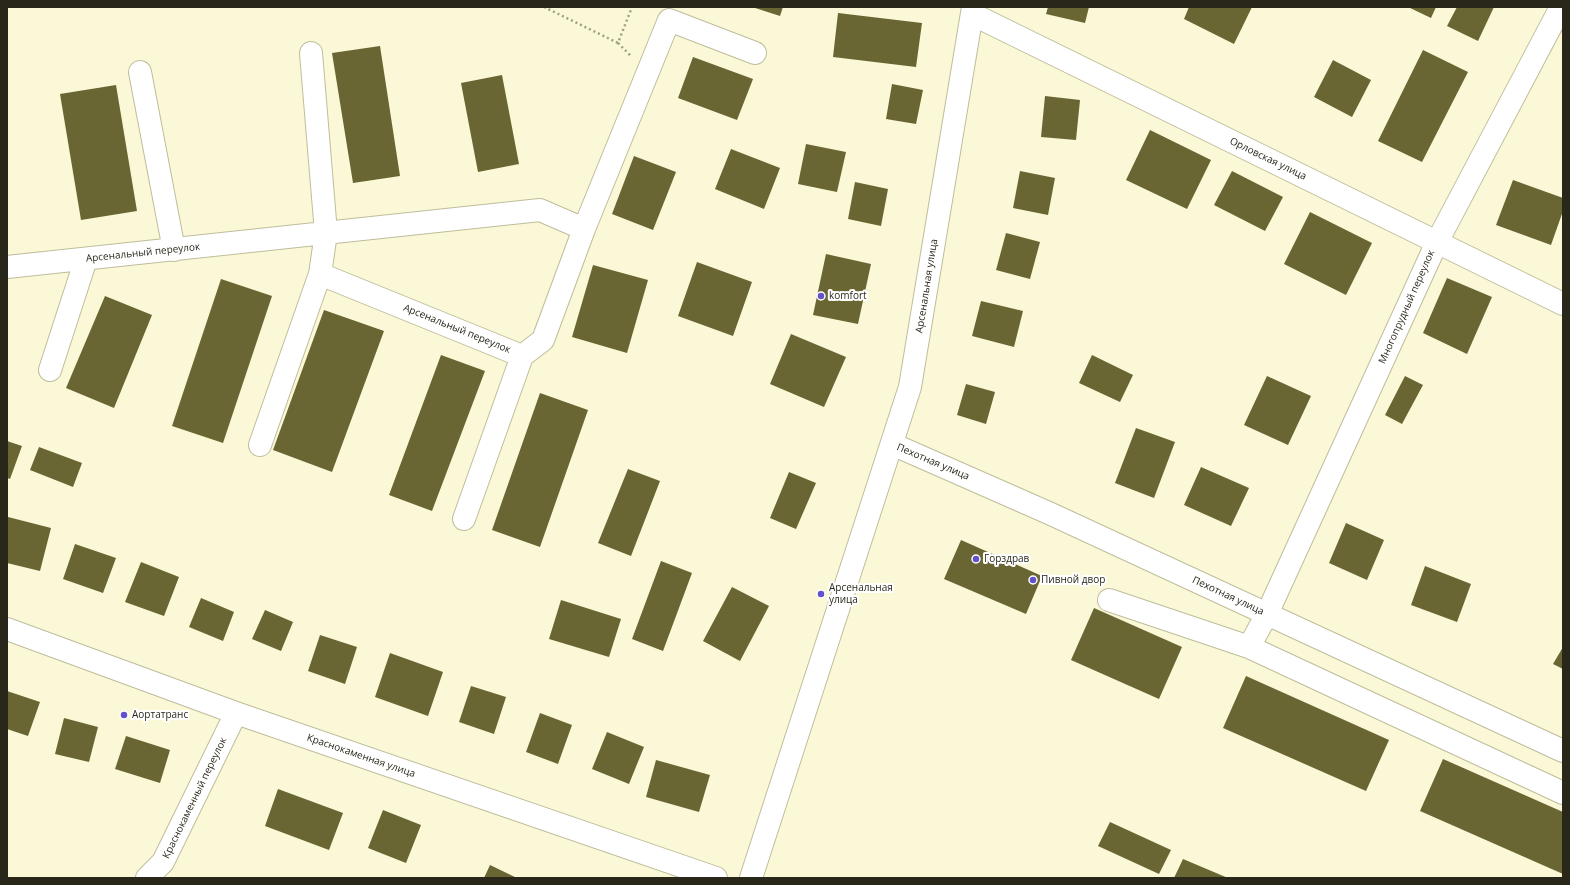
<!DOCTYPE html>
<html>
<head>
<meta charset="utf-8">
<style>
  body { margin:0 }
  #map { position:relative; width:1570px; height:885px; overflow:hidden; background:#faf8d6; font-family:"Open Sans",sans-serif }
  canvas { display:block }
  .frame { position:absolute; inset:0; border:8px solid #28271a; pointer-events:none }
</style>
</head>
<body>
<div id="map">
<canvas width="1570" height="885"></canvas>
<div class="frame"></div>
</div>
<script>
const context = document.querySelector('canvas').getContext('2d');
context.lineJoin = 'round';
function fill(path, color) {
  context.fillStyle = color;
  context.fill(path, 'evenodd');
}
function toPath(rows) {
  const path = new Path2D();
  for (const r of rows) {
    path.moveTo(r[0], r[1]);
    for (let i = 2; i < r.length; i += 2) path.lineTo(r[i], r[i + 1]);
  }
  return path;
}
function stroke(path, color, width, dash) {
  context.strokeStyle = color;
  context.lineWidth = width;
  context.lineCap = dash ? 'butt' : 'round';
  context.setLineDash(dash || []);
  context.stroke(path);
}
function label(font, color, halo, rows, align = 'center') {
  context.font = font + ' "Open Sans",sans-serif';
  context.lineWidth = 4;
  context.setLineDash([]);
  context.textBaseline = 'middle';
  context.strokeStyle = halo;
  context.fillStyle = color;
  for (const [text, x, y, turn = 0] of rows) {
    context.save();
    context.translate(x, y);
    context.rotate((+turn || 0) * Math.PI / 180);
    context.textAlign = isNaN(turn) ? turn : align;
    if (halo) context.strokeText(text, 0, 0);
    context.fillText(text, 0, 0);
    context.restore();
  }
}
const building = toPath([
  [752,7,783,7,780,16],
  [1048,7,1089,7,1085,23,1046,14],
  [1189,7,1252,7,1234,44,1184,19],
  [1408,7,1436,7,1431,18],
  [1457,7,1494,7,1478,41,1447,26],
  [838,13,922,23,916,67,833,57],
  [380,46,400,176,353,183,332,53],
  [1423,50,1468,72,1422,162,1378,141],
  [693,57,753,79,737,120,678,98],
  [1333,60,1371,80,1352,117,1314,97],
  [502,75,519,164,478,172,461,83],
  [892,84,923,90,916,124,886,119],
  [116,85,137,211,81,220,60,94],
  [1045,96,1080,100,1076,140,1041,137],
  [1150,130,1211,160,1187,209,1126,180],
  [806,144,846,152,837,192,798,184],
  [731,149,780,168,764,209,715,189],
  [634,156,676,172,653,230,612,214],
  [1020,171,1055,178,1048,215,1013,208],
  [1232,171,1283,197,1265,231,1214,205],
  [1513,180,1563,198,1563,211,1551,245,1496,225],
  [855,182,888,189,881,226,848,219],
  [1310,212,1372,243,1346,295,1284,264],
  [1006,233,1040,242,1030,279,996,270],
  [826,254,871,264,858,324,813,315],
  [697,262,752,282,733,336,678,316],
  [593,265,648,280,627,353,572,337],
  [1447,278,1492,297,1467,354,1423,333],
  [221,279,272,296,223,443,172,426],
  [105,296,152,315,114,408,66,388],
  [981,301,1023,311,1014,347,972,336],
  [324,310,384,331,332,472,273,450],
  [791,334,846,357,824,407,770,384],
  [441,355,485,371,432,511,389,495],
  [1092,355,1133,375,1120,402,1079,383],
  [1267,376,1311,396,1288,445,1244,425],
  [1405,376,1423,385,1402,424,1385,415],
  [966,384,995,392,986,424,957,415],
  [540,393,588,410,540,547,492,530],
  [1136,428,1175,442,1154,498,1115,483],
  [7,441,22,446,10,479,7,478],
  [39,447,82,463,73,487,30,470],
  [1201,467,1249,488,1231,526,1184,505],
  [628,469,660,481,631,556,598,543],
  [789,472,816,483,796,529,770,518],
  [8,517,51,528,40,571,7,563],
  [1346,523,1384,540,1367,580,1329,563],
  [961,540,1042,576,1026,614,944,579],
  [75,544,116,558,103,593,63,579],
  [661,561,692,573,663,651,632,639],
  [141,562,179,577,164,616,125,602],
  [1425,566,1471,584,1457,622,1411,605],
  [732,587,769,606,740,661,703,641],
  [201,598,234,612,223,641,189,627],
  [561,600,621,619,609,657,549,639],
  [1094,608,1182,647,1159,699,1071,660],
  [265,610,293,622,281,651,252,639],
  [320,635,357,647,345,684,308,671],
  [1563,647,1563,669,1553,664],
  [390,653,443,672,428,716,375,697],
  [1246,676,1389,740,1366,791,1223,728],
  [471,686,506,697,494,734,459,722],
  [7,691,40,702,28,736,7,729],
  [540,713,572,725,558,764,526,752],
  [64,718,98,727,89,762,55,754],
  [607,732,644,747,629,784,592,769],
  [126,736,170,750,160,783,115,769],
  [1443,759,1563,812,1563,874,1420,811],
  [656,760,710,775,699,812,646,797],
  [278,789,343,813,329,850,265,826],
  [383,810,421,825,406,863,368,848],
  [1110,822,1171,850,1159,874,1098,846],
  [1183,859,1228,878,1174,878],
  [490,865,517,878,484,878]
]);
const path = toPath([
  [544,7,618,43],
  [630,55,618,43,632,7]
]);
const minor = toPath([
  [972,14,1563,304],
  [311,53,326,233,320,274,522,356,543,340,584,229,669,20,755,53],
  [140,72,174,250],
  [7,267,540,210,584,229],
  [50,370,86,259],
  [892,444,1051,514,1563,751],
  [260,445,320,274],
  [464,519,522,356],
  [1109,600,1249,647,1563,793],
  [7,629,236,713,716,878],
  [1249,647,1267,614,1437,242,1561,7],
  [147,878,163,862,236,713],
  [751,878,910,387,973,7]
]);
const markers = [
  [821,296,4,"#6251ca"],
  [976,559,4,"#6251ca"],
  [1033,580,4,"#6251ca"],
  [821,594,4,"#6251ca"],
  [124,715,4,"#6251ca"]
];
const streetNames = [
  ["Орловская улица",1268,159,26],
  ["Арсенальный переулок",143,253,-6],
  ["Арсенальная улица",927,286,-81],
  ["Многопрудный переулок",1407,307,-66],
  ["Арсенальный переулок",457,329,22],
  ["Пехотная улица",933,462,23],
  ["Пехотная улица",1228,596,25],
  ["Краснокаменная улица",361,756,19],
  ["Краснокаменный переулок",195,798,-64]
];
const poiNames = [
  ["komfort",829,296],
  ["Горздрав",984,559],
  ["Пивной двор",1041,580],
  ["Арсенальная",829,588],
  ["улица",829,600],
  ["Аортатранс",132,715]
];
fill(building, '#6a6633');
stroke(minor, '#bfbd9c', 24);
stroke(path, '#a09f86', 2.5, [2, 3]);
stroke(minor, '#fff', 22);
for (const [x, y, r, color] of markers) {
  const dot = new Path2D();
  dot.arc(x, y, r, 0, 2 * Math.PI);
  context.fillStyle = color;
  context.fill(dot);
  stroke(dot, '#fff', 1.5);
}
label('10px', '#28271a', '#fff', streetNames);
label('10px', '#28271a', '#fff', poiNames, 'left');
</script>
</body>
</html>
